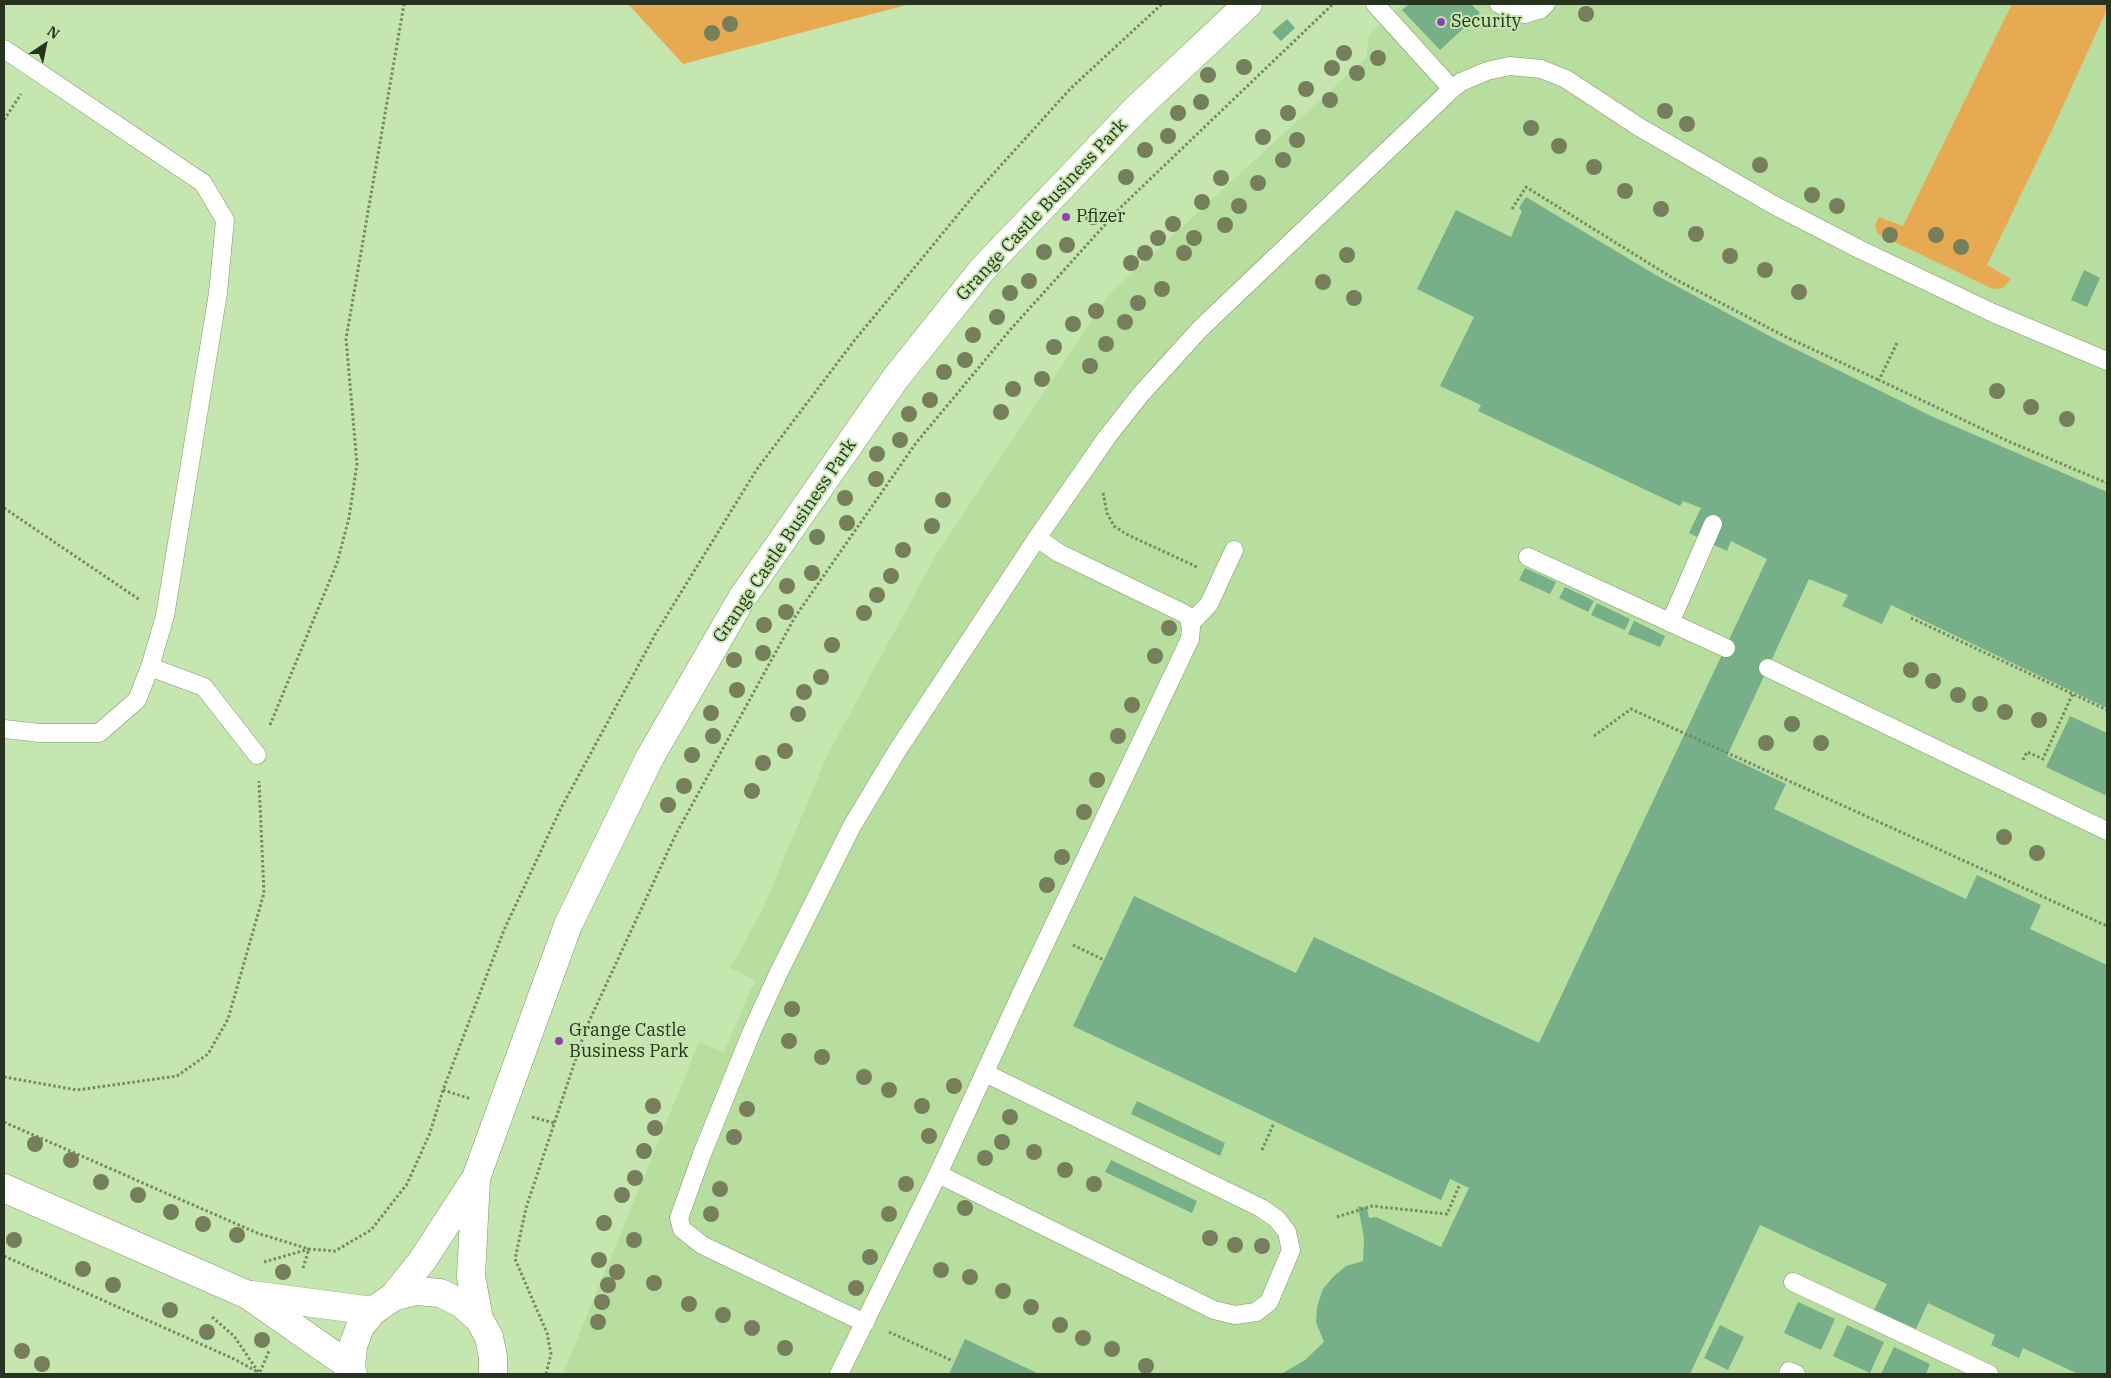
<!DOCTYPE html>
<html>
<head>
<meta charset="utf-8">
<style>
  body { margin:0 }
  #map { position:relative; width:2111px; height:1378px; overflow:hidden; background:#c5e6af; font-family:"IBM Plex Serif",serif }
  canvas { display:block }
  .frame { position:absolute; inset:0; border:5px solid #27331e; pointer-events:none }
  .north { position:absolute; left:20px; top:20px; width:50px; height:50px; -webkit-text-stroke:4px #c5e6af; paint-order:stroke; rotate:34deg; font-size:14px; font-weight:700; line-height:20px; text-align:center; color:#27331e }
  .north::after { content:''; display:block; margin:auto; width:18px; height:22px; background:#27331e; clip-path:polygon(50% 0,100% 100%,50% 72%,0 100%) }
</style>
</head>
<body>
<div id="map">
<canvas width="2111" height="1378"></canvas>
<div class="frame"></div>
<div class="north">N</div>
</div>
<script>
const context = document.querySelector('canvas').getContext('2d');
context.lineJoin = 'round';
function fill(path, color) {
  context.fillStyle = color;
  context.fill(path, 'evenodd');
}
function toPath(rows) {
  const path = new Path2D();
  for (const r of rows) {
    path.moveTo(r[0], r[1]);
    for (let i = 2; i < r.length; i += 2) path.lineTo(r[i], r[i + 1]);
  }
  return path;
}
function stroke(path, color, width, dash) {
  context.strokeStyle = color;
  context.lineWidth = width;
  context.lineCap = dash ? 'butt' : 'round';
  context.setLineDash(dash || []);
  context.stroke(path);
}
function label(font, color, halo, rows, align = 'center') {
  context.font = font + ' "IBM Plex Serif",serif';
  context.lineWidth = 4;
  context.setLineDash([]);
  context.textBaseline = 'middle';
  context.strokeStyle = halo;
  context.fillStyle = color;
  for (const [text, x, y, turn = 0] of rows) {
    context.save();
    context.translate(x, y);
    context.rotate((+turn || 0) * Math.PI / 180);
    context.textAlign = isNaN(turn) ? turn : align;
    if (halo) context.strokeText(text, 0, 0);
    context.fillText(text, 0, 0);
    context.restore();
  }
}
const built = toPath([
  [1402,4,2107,4,2107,1374,563,1374,699,1042,724,1052,755,980,730,968,761,913,827,756,936,555,1109,294,1366,58,1369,35]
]);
const green = toPath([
  [628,4,910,4,683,64],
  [2012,4,2107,4,2107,9,2053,128,1987,265,2011,279,2003,288,1993,289,1878,234,1875,225,1879,217,1903,226]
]);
const building = toPath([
  [1409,4,1471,4,1480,13,1440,50,1402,10],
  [1287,19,1295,28,1281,41,1272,32],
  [1526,197,1654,274,1779,341,1931,416,2107,492,2107,708,1891,605,1882,624,1842,606,1848,595,1809,579,1727,756,1786,784,1774,809,1966,899,1977,875,2041,905,2030,929,2107,965,2107,1374,2078,1374,2023,1348,2019,1358,1991,1345,1995,1335,1928,1303,1916,1329,1874,1310,1887,1284,1760,1225,1690,1374,1281,1374,1305,1360,1324,1342,1316,1322,1317,1307,1323,1289,1333,1277,1346,1266,1363,1261,1364,1238,1358,1206,1367,1208,1369,1218,1376,1217,1441,1247,1469,1188,1450,1179,1441,1200,1073,1026,1134,896,1296,973,1314,937,1539,1043,1767,559,1731,541,1727,551,1689,533,1701,508,1683,501,1680,506,1478,411,1481,405,1440,386,1474,317,1417,289,1456,210,1511,237,1522,211,1519,208],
  [2084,270,2100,278,2087,307,2071,300],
  [1525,568,1556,582,1550,594,1519,580],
  [1565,587,1594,601,1588,612,1559,598],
  [1597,603,1630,619,1625,630,1591,615],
  [1634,621,1665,636,1660,647,1628,634],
  [2070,716,2107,733,2107,796,2046,767],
  [1137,1101,1225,1143,1220,1156,1131,1114],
  [1111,1160,1197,1201,1192,1213,1105,1172],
  [1798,1302,1835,1319,1821,1350,1784,1333],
  [1720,1325,1744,1337,1728,1370,1704,1358],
  [1847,1325,1884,1342,1870,1373,1833,1356],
  [965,1339,1039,1374,949,1374],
  [1894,1347,1930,1364,1926,1374,1881,1374]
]);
const path = toPath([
  [4,120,21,94],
  [1512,209,1526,187,1671,277,1786,337,1879,380],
  [1897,343,1879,380,2010,442,2107,483],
  [1103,493,1107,513,1114,526,1126,534,1197,567],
  [4,508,140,600],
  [1911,618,2107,710],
  [270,725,337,563,349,518,357,464,346,339,404,4],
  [1594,736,1631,709,2107,926],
  [2023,760,2027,752,2043,759,2073,693],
  [1073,945,1104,960],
  [4,1077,77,1090,177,1076,208,1054,228,1019,264,893,259,781],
  [443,1090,471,1099],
  [532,1117,554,1123],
  [4,1122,257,1233,309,1249,335,1251,371,1230,407,1184,430,1133,443,1090,504,930,561,808,656,633,757,469,854,341,975,194,1071,88,1162,4],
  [1262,1150,1274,1123],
  [1337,1217,1372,1206,1447,1214,1460,1184],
  [4,1256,234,1359,258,1372],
  [264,1262,309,1249],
  [303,1268,309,1249],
  [212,1317,234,1336,259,1373],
  [889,1332,953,1361],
  [260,1372,269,1351],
  [546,1374,551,1354,547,1333,515,1259,526,1208,586,1028,676,834,795,617,916,443,1010,330,1121,207,1333,4]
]);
const lane = toPath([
  [1375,4,1452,89,1461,82,1487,71,1510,66,1541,69,1566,79,1639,127,1772,204,1861,250,1993,313,2107,361],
  [1499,4,1508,9,1524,14,1541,9,1546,4],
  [4,49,203,183,225,220,218,293,165,616,150,667,137,700,99,733,40,733,4,729],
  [1528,557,1726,648],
  [1670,623,1713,524],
  [1190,624,1209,604,1234,550],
  [150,667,204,687,257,755],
  [1768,668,2107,831],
  [938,1174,1214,1310,1235,1315,1256,1312,1269,1302,1291,1250,1287,1232,1277,1219,1261,1208,985,1073],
  [1793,1282,1989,1374],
  [865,1323,702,1245,682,1229,679,1218,702,1154,752,1031,778,974,852,826,897,751,1037,538,1107,437,1141,394,1200,329,1452,89],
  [839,1374,938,1174,1020,996,1190,639,1191,628,1189,619,1185,614,1059,553,1037,538],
  [1788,1374,1789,1371,1796,1374]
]);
const street = toPath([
  [476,1179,471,1276,479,1319],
  [4,1188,248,1295,351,1367],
  [252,1295,373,1311],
  [393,1297,422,1261,476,1178,568,925,650,757,742,598,895,379,982,270,1136,109,1248,4],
  [353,1374,351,1367,353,1346,360,1327,373,1311,393,1297,416,1291,440,1293,461,1303,479,1319,489,1337,493,1357,493,1374]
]);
const trees = [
  [1586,14],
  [730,24],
  [712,33],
  [1344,53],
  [1378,58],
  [1244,67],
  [1332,68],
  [1357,73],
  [1208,75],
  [1306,89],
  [1330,100],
  [1201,102],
  [1665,111],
  [1178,113],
  [1288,113],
  [1687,124],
  [1531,128],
  [1168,136],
  [1263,137],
  [1297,140],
  [1559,146],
  [1145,150],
  [1283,160],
  [1760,165],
  [1594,167],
  [1126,177],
  [1221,178],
  [1258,183],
  [1625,191],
  [1812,195],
  [1202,202],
  [1239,206],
  [1837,206],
  [1661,209],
  [1093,217],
  [1173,224],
  [1225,225],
  [1696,234],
  [1890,235],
  [1936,235],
  [1158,238],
  [1194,238],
  [1067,245],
  [1961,247],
  [1044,252],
  [1145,253],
  [1184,253],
  [1347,255],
  [1730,256],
  [1131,263],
  [1765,270],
  [1029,281],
  [1323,282],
  [1162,289],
  [1799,292],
  [1010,293],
  [1354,298],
  [1138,303],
  [1096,311],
  [997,317],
  [1125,322],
  [1073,324],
  [973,335],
  [1106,344],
  [1054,347],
  [965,360],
  [1090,366],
  [944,372],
  [1042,379],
  [1013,389],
  [1997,391],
  [930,400],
  [2031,407],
  [1001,412],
  [909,414],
  [2067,419],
  [900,440],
  [877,454],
  [876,479],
  [845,498],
  [943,500],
  [847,523],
  [932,526],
  [817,537],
  [903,550],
  [812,573],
  [891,576],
  [787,586],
  [877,595],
  [786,612],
  [864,613],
  [764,625],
  [1169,628],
  [832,645],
  [763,653],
  [1155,656],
  [734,660],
  [1911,670],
  [821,677],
  [1933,681],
  [737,690],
  [804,692],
  [1958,695],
  [1980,704],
  [1132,705],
  [2005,712],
  [711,713],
  [798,714],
  [2039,720],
  [1792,724],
  [713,736],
  [1118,736],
  [1766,743],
  [1821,743],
  [785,751],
  [692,755],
  [763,763],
  [1097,780],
  [684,786],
  [752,791],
  [668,805],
  [1084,812],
  [2004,837],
  [2037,853],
  [1062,857],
  [1047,885],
  [792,1009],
  [789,1041],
  [822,1057],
  [864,1077],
  [954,1086],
  [889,1090],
  [653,1106],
  [922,1106],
  [747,1109],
  [1010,1117],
  [655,1128],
  [929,1136],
  [734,1137],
  [1002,1142],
  [35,1144],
  [644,1151],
  [1034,1152],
  [985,1158],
  [71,1160],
  [1065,1170],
  [635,1178],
  [101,1182],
  [906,1184],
  [1094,1184],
  [720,1189],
  [138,1195],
  [622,1195],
  [965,1208],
  [171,1212],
  [711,1214],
  [889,1214],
  [604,1223],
  [203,1224],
  [237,1235],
  [1210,1238],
  [14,1240],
  [634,1240],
  [1235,1245],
  [1262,1246],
  [870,1257],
  [599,1260],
  [83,1269],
  [941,1270],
  [283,1272],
  [617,1272],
  [970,1277],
  [654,1283],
  [113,1285],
  [608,1285],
  [856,1288],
  [1003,1291],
  [602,1302],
  [689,1304],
  [1031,1307],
  [170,1310],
  [723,1315],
  [598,1322],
  [1060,1325],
  [752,1328],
  [207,1332],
  [1083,1338],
  [262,1340],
  [785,1348],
  [1112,1349],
  [22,1351],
  [42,1364],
  [1146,1366]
];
const markers = [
  [1441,22,5,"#8f42b3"],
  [1066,217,5,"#8f42b3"],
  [559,1041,5,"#8f42b3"]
];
const poiNames = [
  ["Security",1451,22],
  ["Pfizer",1076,217],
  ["Grange Castle",569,1031],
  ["Business Park",569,1052]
];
const streetNames = [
  ["Grange Castle Business Park",1042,210,-47],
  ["Grange Castle Business Park",785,541,-56]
];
fill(built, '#b7dd9f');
fill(green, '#e7aa53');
fill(building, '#77af88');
stroke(lane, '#7b9a66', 19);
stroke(street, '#7b9a66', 29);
stroke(path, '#738964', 3, [2.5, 2.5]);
stroke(lane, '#fff', 18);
stroke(street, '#fff', 28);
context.fillStyle = '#767e5b';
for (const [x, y] of trees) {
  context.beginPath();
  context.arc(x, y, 8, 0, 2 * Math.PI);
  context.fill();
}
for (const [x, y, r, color] of markers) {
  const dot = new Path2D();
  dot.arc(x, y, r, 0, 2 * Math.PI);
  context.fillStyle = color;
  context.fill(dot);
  stroke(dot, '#c5e6af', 2);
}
label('18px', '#27331e', '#c5e6af', poiNames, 'left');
label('18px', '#27331e', '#c5e6af', streetNames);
</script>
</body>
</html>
